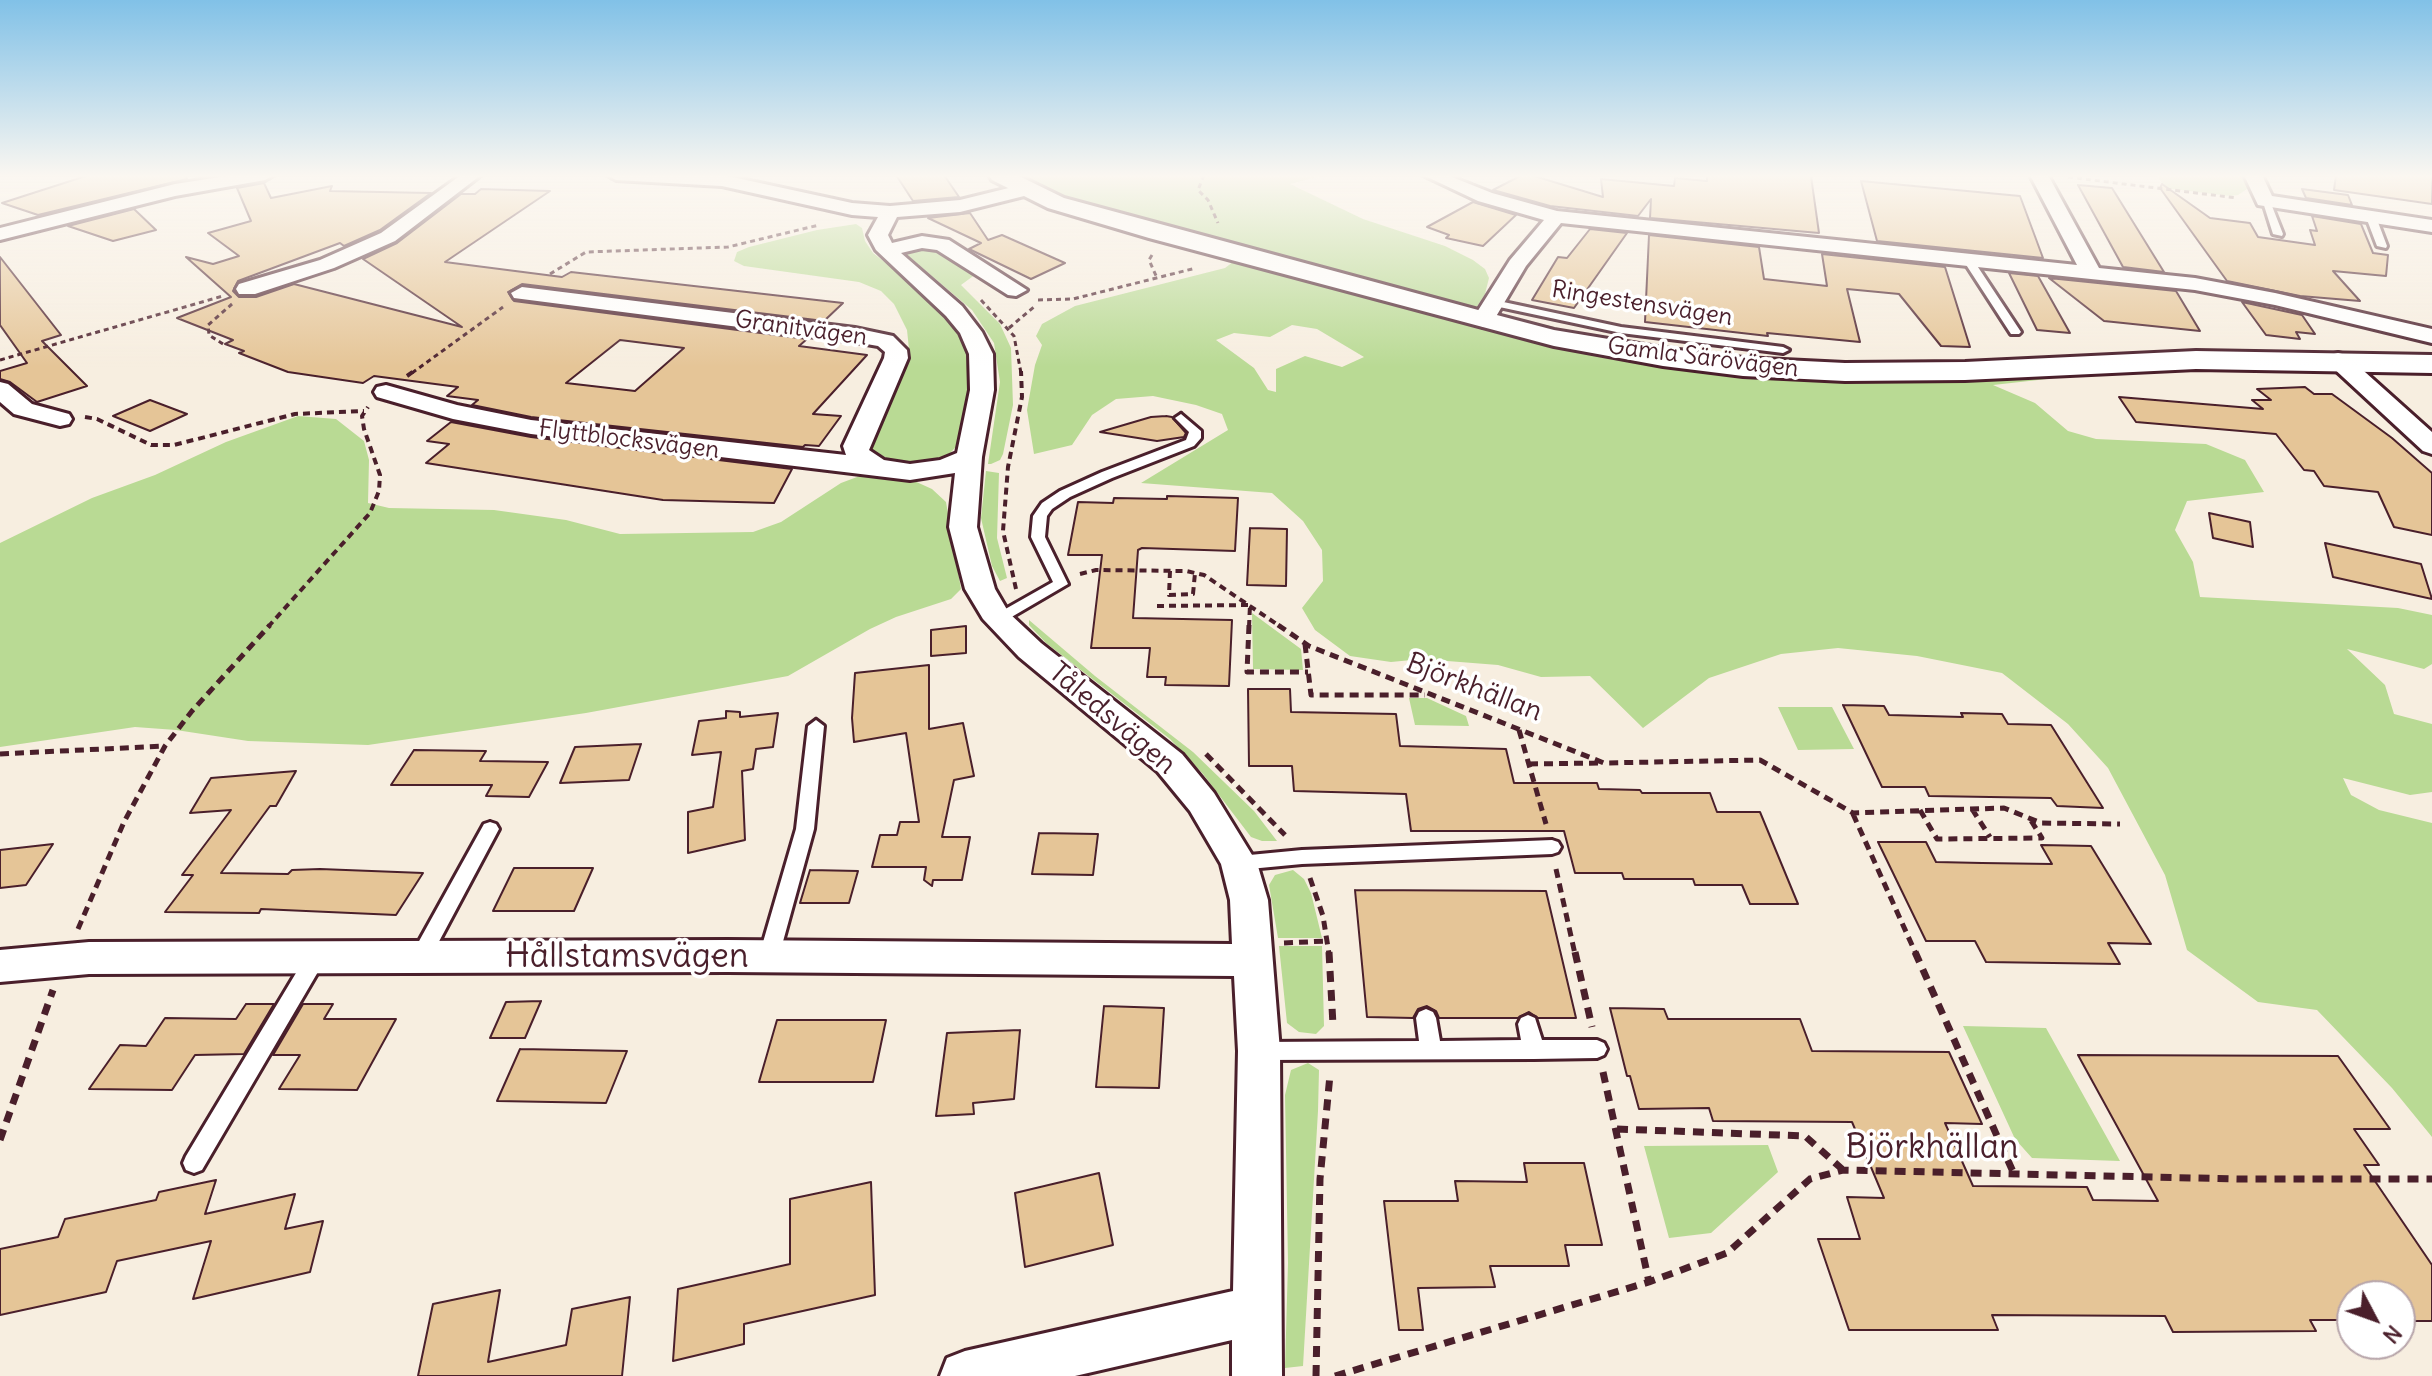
<!DOCTYPE html>
<html>
<head>
<meta charset="utf-8">
<style>
  body { margin:0 }
  #map { position:relative; width:2432px; height:1376px; overflow:hidden; background:#f7eee0; font-family:Delius,sans-serif }
  canvas { display:block }
  .north { position:absolute; left:2336px; top:1280px; width:80px; height:80px; box-sizing:border-box; background:#fff; border:2px solid #b7a5aa; border-radius:50%; rotate:131deg; font-size:22px; font-weight:700; line-height:32px; text-align:center; color:#4a1f2b }
  .north::after { content:''; display:block; margin:auto; width:28px; height:36px; background:#4a1f2b; clip-path:polygon(50% 0,100% 100%,50% 72%,0 100%) }
</style>
</head>
<body>
<div id="map">
<canvas width="2432" height="1376"></canvas>
<div class="north">N</div>
</div>
<script>
const context = document.querySelector('canvas').getContext('2d');
context.lineJoin = 'round';
function fill(path, color) {
  context.fillStyle = color;
  context.fill(path, 'evenodd');
}
function toPath(rows) {
  const path = new Path2D();
  for (const r of rows) {
    path.moveTo(r[0], r[1]);
    for (let i = 2; i < r.length; i += 2) path.lineTo(r[i], r[i + 1]);
  }
  return path;
}
function stroke(path, color, width, dash) {
  context.strokeStyle = color;
  context.lineWidth = width;
  context.lineCap = dash ? 'butt' : 'round';
  context.setLineDash(dash || []);
  context.stroke(path);
}
function label(font, color, halo, rows, align = 'center') {
  context.font = font + ' Delius,sans-serif';
  context.lineWidth = 7;
  context.setLineDash([]);
  context.textBaseline = 'middle';
  context.strokeStyle = halo;
  context.fillStyle = color;
  for (const [text, x, y, turn = 0] of rows) {
    context.save();
    context.translate(x, y);
    context.rotate((+turn || 0) * Math.PI / 180);
    context.textAlign = isNaN(turn) ? turn : align;
    if (halo) context.strokeText(text, 0, 0);
    context.fillText(text, 0, 0);
    context.restore();
  }
}
const green = toPath([
  [1017,175,1325,175,1290,184,1363,219,1445,246,1473,260,1485,269,1489,278,1485,294,1476,308,1628,345,1748,359,1860,365,2025,359,2047,379,1993,385,2035,403,2068,431,2096,439,2206,444,2245,460,2264,492,2187,501,2175,530,2193,562,2200,597,2398,608,2432,615,2432,664,2424,669,2347,649,2385,685,2394,714,2432,724,2432,792,2410,795,2343,778,2351,795,2379,810,2432,823,2432,1137,2392,1088,2317,1010,2258,1002,2187,950,2165,875,2108,768,2068,724,2002,673,1917,656,1838,648,1781,654,1709,678,1643,728,1590,676,1541,677,1498,665,1422,659,1391,662,1350,656,1315,630,1302,608,1323,581,1322,550,1303,521,1272,493,1141,483,1228,430,1222,414,1196,405,1153,396,1116,399,1092,415,1072,445,1034,454,1027,410,1035,365,1042,345,1036,336,1042,324,1075,306,1225,268,1250,249,1180,228,1084,206,1032,186],
  [1292,325,1317,329,1364,357,1342,367,1305,356,1276,369,1276,392,1268,390,1254,368,1216,340,1234,333,1270,337],
  [2157,175,2243,175,2250,187,2238,195,2230,196,2165,188],
  [856,224,862,228,865,241,873,253,912,283,953,322,967,347,971,383,968,412,962,440,944,460,918,466,898,463,872,451,874,440,910,359,907,330,894,304,881,291,859,282,744,266,734,261,737,252,749,247,817,230],
  [934,246,976,274,961,285,1000,324,1011,348,1013,405,1003,454,1000,460,991,464,988,464,1000,382,994,343,972,310,906,254,917,247],
  [298,416,336,419,364,441,369,460,368,503,389,508,494,510,566,520,620,534,753,532,781,522,841,483,865,474,912,480,932,489,946,502,961,589,951,599,896,617,870,629,788,676,586,713,368,745,248,741,176,730,135,727,0,747,0,543,92,498,155,475,226,442],
  [986,471,999,473,997,538,1007,578,1000,581,992,566,981,518],
  [1252,613,1301,649,1303,670,1253,669],
  [1029,620,1095,676,1193,752,1254,811,1277,841,1262,841,1251,837,1203,774,1170,739,1046,643,1029,625],
  [1409,698,1427,698,1466,716,1469,726,1415,725],
  [1778,707,1832,707,1854,749,1798,750],
  [1293,870,1304,879,1311,893,1322,938,1278,938,1269,885,1275,875],
  [1279,946,1322,946,1324,1026,1316,1034,1299,1032,1287,1023],
  [1963,1026,2046,1028,2120,1161,2032,1158,2015,1139],
  [1308,1063,1319,1070,1318,1111,1303,1366,1285,1368,1288,1263,1285,1095,1291,1070],
  [1768,1145,1778,1172,1711,1233,1669,1238,1644,1146]
]);
const building = toPath([
  [89,175,186,175,187,179,38,215,2,203,89,175],
  [896,175,944,175,959,197,913,201,896,175],
  [1522,175,1531,175,1603,197,1601,179,1674,186,1675,178,1707,181,1707,175,1811,176,1819,233,1650,218,1651,199,1638,216,1550,206,1493,190,1522,175],
  [2336,175,2432,175,2432,204,2334,190,2336,175],
  [1861,181,2020,196,2043,258,1877,241,1861,181],
  [264,183,271,198,332,186,330,191,431,193,380,230,344,246,340,243,238,281,233,291,239,297,256,297,294,284,462,327,363,259,397,243,461,194,475,194,481,189,550,191,445,262,562,277,571,272,843,303,824,321,522,284,508,292,514,301,807,339,799,346,867,355,813,414,841,416,819,446,805,445,803,447,531,417,472,405,478,400,447,396,458,387,374,376,363,383,288,372,239,353,244,351,225,344,233,340,177,318,231,297,186,257,213,264,239,256,208,233,251,221,237,188,264,183],
  [620,340,684,348,635,391,566,383,620,340],
  [2162,184,2210,218,2250,223,2258,237,2315,245,2310,230,2317,231,2312,216,2361,224,2373,253,2388,255,2386,276,2333,271,2360,301,2300,296,2227,281,2160,188,2162,184],
  [2078,185,2112,188,2164,272,2123,267,2078,185],
  [2302,189,2348,195,2352,205,2306,198,2302,189],
  [1473,202,1516,215,1483,246,1446,238,1449,235,1427,227,1473,202],
  [134,209,156,230,113,241,68,226,134,209],
  [970,213,988,240,1002,235,1065,263,1031,279,969,249,981,243,928,218,970,213],
  [1590,229,1627,233,1574,308,1532,300,1558,257,1567,258,1590,229],
  [1649,235,1759,247,1764,279,1827,286,1822,254,1945,267,1970,347,1941,346,1899,294,1847,289,1860,342,1767,333,1768,336,1645,322,1649,235],
  [0,257,61,335,42,341,87,386,37,402,10,382,0,379,0,371,27,363,0,325,0,257],
  [2009,273,2038,276,2070,333,2037,330,2009,273],
  [2049,278,2176,291,2200,331,2104,321,2049,278],
  [2242,302,2302,315,2315,334,2296,332,2300,339,2266,335,2242,302],
  [2305,387,2314,394,2332,394,2392,438,2432,473,2432,535,2394,527,2378,492,2324,486,2314,471,2304,470,2276,434,2136,422,2119,397,2263,409,2252,400,2271,400,2257,389,2305,387],
  [150,400,187,414,150,431,113,416,150,400],
  [1166,416,1172,417,1186,433,1184,437,1157,441,1100,432,1151,417,1166,416],
  [451,422,531,437,792,469,774,503,663,500,426,463,449,444,427,441,451,422],
  [1167,496,1238,498,1235,551,1142,548,1138,550,1133,618,1232,620,1229,686,1165,685,1166,677,1147,677,1150,648,1091,648,1102,555,1068,555,1078,502,1113,503,1114,498,1167,499,1167,496],
  [2209,513,2250,522,2253,547,2213,538,2209,513],
  [1250,528,1287,529,1286,586,1247,585,1250,528],
  [2325,543,2421,564,2432,599,2333,577,2325,543],
  [966,626,966,653,931,656,931,630,966,626],
  [929,665,929,729,963,723,974,776,954,780,942,837,970,837,962,880,933,880,932,886,924,880,926,867,872,867,880,835,897,835,900,822,919,822,906,733,854,742,852,718,855,673,929,665],
  [1248,689,1290,689,1291,712,1396,714,1400,746,1506,749,1514,783,1597,783,1599,789,1640,790,1642,793,1710,793,1717,812,1760,812,1798,904,1750,904,1742,885,1695,885,1693,879,1624,879,1622,873,1575,873,1564,831,1411,831,1406,794,1294,791,1292,766,1249,766,1248,689],
  [1843,705,1884,706,1889,715,1963,717,1961,713,2002,714,2008,724,2051,725,2103,808,2057,806,2051,798,1929,796,1925,787,1882,787,1843,705],
  [726,711,740,712,740,717,778,713,773,747,756,749,753,769,742,771,745,840,688,853,688,812,713,807,721,752,692,755,699,721,726,718,726,711],
  [641,744,629,780,560,783,575,747,641,744],
  [414,750,486,751,480,761,548,762,529,797,486,796,492,785,391,785,414,750],
  [296,771,276,806,270,806,221,873,288,874,292,870,320,869,423,873,396,915,261,909,259,913,165,912,193,875,182,875,231,810,190,813,211,778,296,771],
  [1039,833,1098,834,1093,875,1032,874,1039,833],
  [1878,842,1926,842,1936,862,1982,863,2052,864,2041,845,2091,846,2151,944,2108,943,2120,964,1986,962,1975,941,1926,941,1878,842],
  [53,844,26,885,0,888,0,850,53,844],
  [514,868,593,868,574,911,493,911,514,868],
  [810,870,858,871,849,903,800,903,810,870],
  [1355,890,1546,891,1576,1018,1538,1018,1529,1012,1518,1018,1439,1018,1436,1011,1427,1006,1418,1009,1413,1018,1367,1017,1355,890],
  [541,1001,525,1038,490,1038,506,1002,541,1001],
  [246,1004,274,1004,244,1054,195,1055,172,1090,89,1089,120,1045,146,1046,165,1018,236,1019,246,1004],
  [303,1004,333,1004,324,1019,396,1019,357,1090,279,1089,300,1055,273,1055,303,1004],
  [1104,1006,1164,1008,1159,1088,1096,1087,1104,1006],
  [1610,1008,1664,1009,1668,1019,1800,1019,1812,1051,1949,1052,1982,1124,1945,1123,1973,1186,2087,1187,2093,1200,2158,1201,2078,1055,2338,1056,2390,1129,2354,1129,2379,1165,2364,1165,2432,1265,2432,1321,2400,1321,2400,1296,2352,1296,2352,1320,2310,1320,2316,1331,2173,1332,2165,1316,1992,1315,1998,1330,1849,1330,1818,1239,1860,1239,1847,1197,1884,1198,1852,1122,1713,1121,1709,1108,1639,1109,1630,1076,1627,1076,1610,1008],
  [777,1020,886,1020,873,1082,759,1082,777,1020],
  [1020,1030,1014,1099,973,1103,974,1114,936,1116,947,1033,1020,1030],
  [520,1049,627,1051,606,1103,497,1101,520,1049],
  [1524,1163,1584,1163,1602,1245,1565,1245,1569,1266,1490,1266,1495,1287,1418,1288,1423,1330,1399,1330,1384,1201,1458,1201,1455,1181,1527,1182,1524,1163],
  [1099,1173,1113,1245,1025,1267,1015,1193,1099,1173],
  [216,1180,205,1214,295,1194,285,1229,323,1221,310,1272,193,1299,211,1241,117,1261,106,1292,0,1315,0,1249,58,1237,65,1219,156,1200,159,1192,216,1180],
  [871,1182,875,1295,744,1324,744,1344,673,1361,678,1289,790,1264,790,1199,871,1182],
  [500,1290,488,1362,566,1345,572,1309,630,1297,622,1376,418,1376,433,1304,500,1290]
]);
const pathFar3 = toPath([
  [1204,175,1198,190,1208,200,1218,223],
  [2068,177,2237,198],
  [1152,255,1149,260,1157,278],
  [550,274,586,252,728,247,819,225],
  [981,300,1014,336,1021,373],
  [1038,300,1073,299,1196,268],
  [1009,328,1035,306],
  [223,344,209,335,208,325,232,304],
  [0,360,223,296],
  [412,373,503,307]
]);
const pathFar2 = toPath([
  [407,376,414,371],
  [85,417,97,419,151,445,174,445,295,414,364,411],
  [1170,571,1169,595,1193,594,1195,573],
  [1080,574,1096,570,1186,571,1204,575,1281,627],
  [1016,589,1003,531,1008,467,1022,397,1021,371],
  [1157,606,1250,605,1249,627],
  [268,627,370,513,379,491,380,475,364,429,362,416,368,407]
]);
const pathFar1 = toPath([
  [1249,625,1247,672,1308,672],
  [1278,625,1309,646,1604,763,1760,760,1853,813,2004,808,2041,823,2120,824],
  [1305,644,1311,695,1425,695],
  [1519,730,1546,824],
  [0,754,164,746],
  [1206,754,1285,835],
  [1529,764,1599,763],
  [1972,809,1990,837],
  [1920,810,1937,839,2042,838,2030,819],
  [1853,814,1916,954],
  [1556,869,1575,954],
  [1310,878,1323,916,1329,954],
  [78,929,124,822,165,746,192,711,270,625],
  [1284,943,1327,941]
]);
const path = toPath([
  [1329,952,1333,1025],
  [1575,952,1592,1027],
  [1915,952,2014,1174],
  [1603,1072,1649,1282],
  [1617,1129,1805,1136,1842,1169],
  [0,1140,53,990],
  [1316,1376,1320,1179,1330,1075],
  [1335,1376,1649,1282,1727,1253,1810,1179,1843,1170,2238,1179,2432,1179]
]);
const service = toPath([
  [2262,199,2270,201,2283,234,2282,236,2273,234,2262,199],
  [2371,214,2376,217,2387,246,2386,248,2377,246,2366,217,2371,214],
  [1964,258,1972,258,2021,332,2019,334,2011,334,1963,260,1964,258],
  [1494,300,1621,327,1783,347,1789,350,1783,353,1621,333,1490,305,1490,301,1494,300],
  [1181,414,1201,431,1201,438,1194,446,1112,478,1070,497,1052,509,1047,516,1045,537,1068,584,1003,622,993,622,990,619,993,616,1053,582,1031,537,1033,516,1042,503,1060,491,1102,472,1186,440,1189,432,1175,418,1181,414],
  [816,720,824,726,814,829,779,956,776,962,769,964,762,962,759,956,796,829,808,726,816,720],
  [490,822,496,824,499,829,427,964,420,966,413,964,410,958,413,952,484,824,490,822],
  [1552,840,1558,842,1561,847,1558,852,1552,854,1302,864,1239,870,1233,868,1230,863,1233,858,1239,856,1302,850,1552,840],
  [315,951,322,953,325,959,322,965,202,1170,194,1173,186,1170,183,1163,186,1156,308,953,315,951],
  [1426,1009,1433,1012,1436,1018,1440,1041,1521,1040,1518,1024,1521,1018,1528,1015,1535,1018,1542,1040,1597,1040,1604,1043,1607,1049,1604,1055,1597,1058,1534,1059,1259,1060,1252,1057,1249,1051,1252,1045,1259,1042,1419,1041,1416,1018,1419,1012,1426,1009]
]);
const minor = toPath([
  [233,175,274,175,265,180,175,196,0,240,0,228,175,184,233,175],
  [461,175,481,175,395,241,334,268,255,294,239,294,236,289,239,284,320,260,381,233,461,175],
  [607,175,723,175,852,203,890,206,960,200,1025,184,1034,190,1032,194,960,212,897,217,888,235,892,243,922,236,949,240,1027,290,1016,296,1008,295,937,250,922,248,901,253,962,306,982,332,993,354,994,390,982,457,977,527,995,589,1009,613,1041,643,1182,754,1214,793,1257,863,1268,900,1280,1051,1282,1376,1232,1376,1232,1340,1075,1376,940,1376,947,1358,965,1351,1233,1291,1238,1051,1234,976,728,972,89,974,0,982,0,950,89,942,728,940,1232,944,1230,900,1221,864,1190,811,1158,772,1019,657,983,619,965,589,949,527,955,473,910,480,531,434,453,419,377,397,374,392,377,387,386,385,457,405,531,420,846,455,843,446,884,358,885,352,878,346,855,342,514,298,511,293,522,287,855,328,893,336,907,350,908,358,869,450,884,460,910,464,940,460,957,453,970,390,969,354,960,333,946,316,876,250,868,235,878,217,852,215,722,186,616,180,607,175],
  [1423,175,1447,175,1492,193,1557,211,2077,265,2030,175,2048,175,2099,268,2195,278,2275,293,2432,329,2432,343,2275,305,2195,290,1561,223,1526,266,1491,325,1483,327,1472,320,1510,260,1544,220,1478,201,1423,175],
  [2244,175,2262,175,2272,196,2432,220,2432,232,2258,205,2244,175],
  [2338,353,2346,355,2432,432,2432,454,2423,451,2330,365,2326,360,2330,355,2338,353],
  [0,382,8,384,32,404,69,414,72,419,69,424,60,426,14,414,0,402,0,382]
]);
const tertiary = toPath([
  [989,175,1017,175,1064,198,1493,314,1554,330,1663,348,1743,358,1845,363,1965,362,2196,351,2432,355,2432,373,2196,369,1965,380,1845,381,1743,376,1663,366,1554,346,1149,238,1048,208,992,180,989,175]
]);
const farStreetnames = [
  ["Ringestensvägen",1642,304,9],
  ["Granitvägen",801,329,8],
  ["Gamla Särövägen",1703,358,7],
  ["Flyttblocksvägen",629,440,7]
];
const streetNames = [
  ["Björkhällan",1474,688,21],
  ["Tåledsvägen",1112,719,40]
];
const nearStreetnames = [
  ["Hållstamsvägen",627,957],
  ["Björkhällan",1932,1148]
];
fill(green, '#b9da94');
fill(building, '#e5c597');
stroke(building, '#4a1f2b', 2);
stroke(service, '#4a1f2b', 6);
stroke(minor, '#4a1f2b', 6);
stroke(tertiary, '#4a1f2b', 6);
stroke(pathFar3, '#4a1f2b', 3, [5, 4]);
stroke(pathFar2, '#4a1f2b', 4, [7, 5]);
stroke(pathFar1, '#4a1f2b', 5, [9, 6]);
stroke(path, '#4a1f2b', 7, [11, 8]);
fill(service, '#fff');
fill(minor, '#fff');
fill(tertiary, '#fff');
const sky = context.createLinearGradient(0, 0, 0, 367);
sky.addColorStop(0, '#81c1e7');
sky.addColorStop(0.48, '#fbf7f1');
sky.addColorStop(1, '#fbf7f100');
context.fillStyle = sky;
context.fillRect(0, 0, 2432, 367);
label('24px', '#4a1f2b', '#fff', farStreetnames);
label('28px', '#4a1f2b', '#fff', streetNames);
label('34px', '#4a1f2b', '#fff', nearStreetnames);
</script>
</body>
</html>
